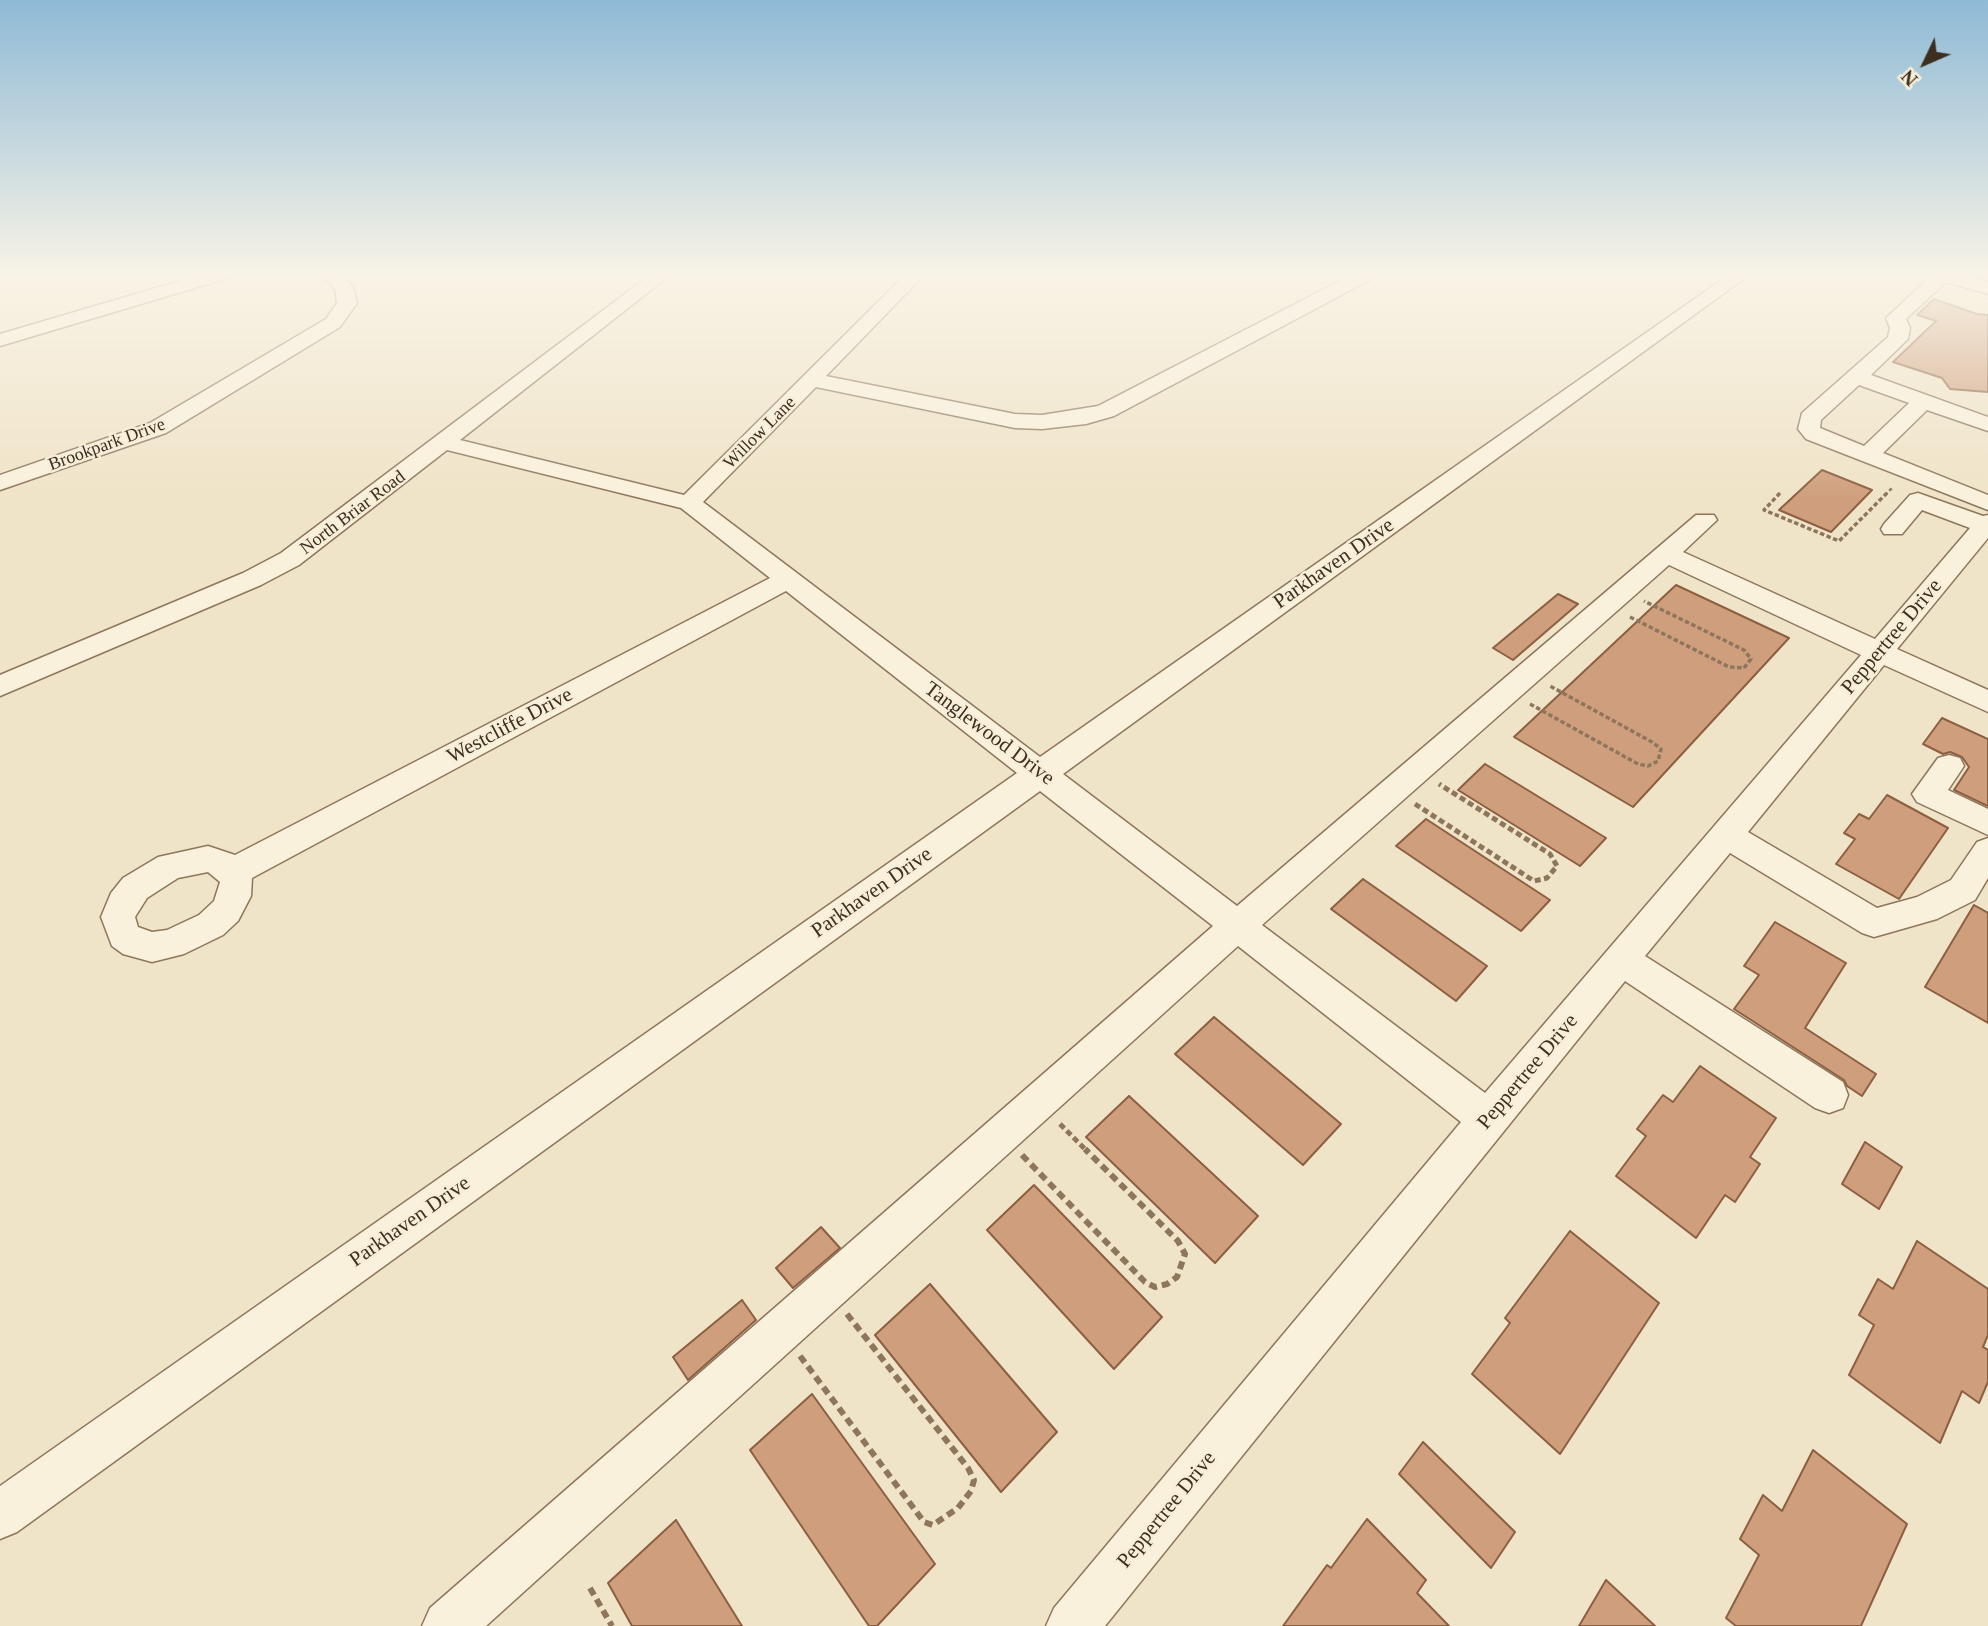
<!DOCTYPE html>
<html>
<head>
<meta charset="utf-8">
<style>
  body { margin:0 }
  #map { position:relative; width:1988px; height:1626px; overflow:hidden; background:#f0e4c8; font-family:Georgia,serif }
  canvas { display:block }
  .north { position:absolute; left:1890px; top:28px; width:70px; height:70px; -webkit-text-stroke:5px #f7eed8; paint-order:stroke; rotate:226deg; font-size:19px; font-weight:700; line-height:28px; text-align:center; color:#3d2e20 }
  .north::after { content:''; display:block; margin:auto; width:24px; height:32px; background:#3d2e20; clip-path:polygon(50% 0,100% 100%,50% 72%,0 100%) }
</style>
</head>
<body>
<div id="map">
<canvas width="1988" height="1626"></canvas>
<div class="north">N</div>
</div>
<script>
const context = document.querySelector('canvas').getContext('2d');
context.lineJoin = 'round';
function fill(path, color) {
  context.fillStyle = color;
  context.fill(path, 'evenodd');
}
function toPath(rows) {
  const path = new Path2D();
  for (const r of rows) {
    path.moveTo(r[0], r[1]);
    for (let i = 2; i < r.length; i += 2) path.lineTo(r[i], r[i + 1]);
  }
  return path;
}
function stroke(path, color, width, dash) {
  context.strokeStyle = color;
  context.lineWidth = width;
  context.lineCap = dash ? 'butt' : 'round';
  context.setLineDash(dash || []);
  context.stroke(path);
}
function label(font, color, halo, rows, align = 'center') {
  context.font = font + ' Georgia,serif';
  context.lineWidth = 5;
  context.setLineDash([]);
  context.textBaseline = 'middle';
  context.strokeStyle = halo;
  context.fillStyle = color;
  for (const [text, x, y, turn = 0] of rows) {
    context.save();
    context.translate(x, y);
    context.rotate((+turn || 0) * Math.PI / 180);
    context.textAlign = isNaN(turn) ? turn : align;
    if (halo) context.strokeText(text, 0, 0);
    context.fillText(text, 0, 0);
    context.restore();
  }
}
const building = toPath([
  [1934,299,1977,314,1988,315,1988,392,1950,389,1942,378,1893,362,1936,321,1917,315,1934,299],
  [1822,470,1872,490,1831,532,1779,510,1822,470],
  [1676,585,1789,638,1633,807,1514,737,1676,585],
  [1558,594,1578,604,1513,660,1493,648,1558,594],
  [1942,718,1988,739,1988,806,1954,790,1969,767,1962,757,1950,752,1943,754,1923,744,1942,718],
  [1485,764,1606,838,1580,866,1458,790,1485,764],
  [1887,795,1948,828,1899,899,1836,864,1855,839,1844,833,1859,814,1869,819,1887,795],
  [1426,819,1550,900,1521,931,1396,846,1426,819],
  [1363,879,1487,966,1456,1001,1331,909,1363,879],
  [1974,905,1988,913,1988,1023,1925,987,1974,905],
  [1775,922,1846,963,1805,1028,1876,1074,1862,1096,1847,1086,1844,1080,1734,1009,1759,975,1744,966,1775,922],
  [1214,1017,1341,1124,1303,1165,1175,1054,1214,1017],
  [1700,1066,1776,1118,1750,1157,1760,1164,1735,1202,1725,1195,1696,1238,1616,1176,1646,1136,1637,1129,1663,1095,1673,1102,1700,1066],
  [1129,1096,1258,1216,1215,1263,1086,1137,1129,1096],
  [1865,1142,1902,1167,1879,1209,1842,1184,1865,1142],
  [1034,1185,1162,1317,1114,1369,987,1230,1034,1185],
  [821,1227,840,1248,793,1288,776,1268,821,1227],
  [1570,1231,1659,1303,1560,1454,1472,1374,1510,1323,1505,1318,1570,1231],
  [1917,1241,1988,1289,1988,1335,1983,1347,1988,1350,1988,1382,1979,1403,1962,1391,1940,1443,1849,1375,1874,1325,1859,1315,1878,1279,1893,1289,1917,1241],
  [930,1284,1057,1432,1001,1492,875,1335,930,1284],
  [742,1300,756,1320,688,1380,673,1357,742,1300],
  [812,1394,935,1564,877,1626,869,1626,750,1450,812,1394],
  [1423,1442,1515,1532,1491,1568,1399,1474,1423,1442],
  [1813,1450,1907,1524,1861,1626,1736,1626,1726,1618,1759,1555,1740,1539,1763,1495,1782,1511,1813,1450],
  [1367,1519,1426,1580,1417,1593,1449,1626,1283,1626,1327,1565,1331,1568,1367,1519],
  [676,1520,742,1626,632,1626,608,1583,676,1520],
  [1606,1580,1655,1626,1579,1626,1606,1580]
]);
const pathFar3 = toPath([
  [1885,495,1893,487]
]);
const pathFar2 = toPath([
  [1780,493,1764,510,1839,541,1887,493],
  [1630,617,1729,667,1744,668,1751,659,1744,650,1644,601],
  [1530,704,1638,764,1648,766,1658,761,1661,749,1652,742,1550,686]
]);
const pathFar1 = toPath([
  [1415,804,1534,881,1547,878,1557,866,1550,854,1439,784],
  [1060,1124,1087,1151]
]);
const path = toPath([
  [1022,1155,1145,1282,1155,1287,1167,1284,1177,1277,1185,1254,1178,1241,1085,1149],
  [800,1356,924,1522,933,1525,958,1508,971,1491,974,1480,968,1468,847,1314],
  [590,1588,612,1626]
]);
const minor = toPath([
  [210,272,237,272,235,276,0,346,0,334,210,272],
  [317,272,337,272,353,286,357,303,340,327,166,433,0,490,0,475,150,423,326,319,337,303,335,288,317,272],
  [654,272,674,272,460,440,684,495,908,272,927,272,826,376,1015,414,1042,415,1098,406,1357,272,1379,272,1377,276,1114,416,1086,424,1042,429,1015,428,816,387,703,502,1040,757,1733,272,1753,272,1063,774,1237,906,1696,515,1714,515,1717,520,1683,552,1875,639,1970,528,1922,510,1902,534,1884,534,1881,529,1884,524,1910,495,1918,493,1983,516,1988,515,1988,538,1897,649,1988,690,1988,712,1884,665,1748,832,1877,908,1917,897,1951,880,1977,842,1988,838,1988,878,1975,900,1937,919,1874,937,1862,933,1730,853,1645,956,1843,1082,1848,1095,1843,1108,1829,1113,1815,1108,1625,981,1105,1626,1046,1626,1054,1608,1461,1122,1238,946,486,1626,422,1626,430,1608,1213,926,1040,791,17,1532,0,1539,0,1486,1017,773,786,591,252,878,251,896,238,921,223,935,184,954,152,962,123,954,112,946,101,917,111,893,123,878,158,857,208,846,235,855,770,578,681,508,447,450,299,565,261,585,0,696,0,675,243,573,281,553,654,272],
  [1669,565,1861,655,1485,1093,1262,925,1669,565],
  [208,872,220,882,214,901,199,915,167,930,152,932,138,927,135,917,147,898,178,878,208,872],
  [1923,272,1951,272,1988,282,1988,294,1946,282,1906,319,1910,328,1908,339,1871,375,1988,417,1988,431,1927,410,1883,453,1988,495,1988,510,1806,439,1798,429,1802,413,1888,337,1890,328,1886,318,1930,277,1923,272],
  [1859,385,1909,403,1864,446,1820,428,1821,420,1859,385],
  [1949,755,1960,758,1964,766,1948,790,1988,809,1988,835,1917,802,1912,794,1938,758,1949,755]
]);
const farStreetnames = [
  ["Willow Lane",760,433,-45],
  ["Brookpark Drive",107,445,-20],
  ["North Briar Road",353,513,-37]
];
const streetNames = [
  ["Parkhaven Drive",1334,564,-35],
  ["Peppertree Drive",1892,637,-50],
  ["Westcliffe Drive",510,726,-28],
  ["Tanglewood Drive",989,734,37],
  ["Parkhaven Drive",872,893,-35],
  ["Peppertree Drive",1528,1072,-50],
  ["Parkhaven Drive",410,1222,-35],
  ["Peppertree Drive",1167,1510,-51]
];
fill(building, '#cf9f7d');
stroke(building, '#8d5f41', 2);
stroke(minor, '#8d765c', 3);
stroke(pathFar3, '#8d765c', 2.5, [3.5, 2.5]);
stroke(pathFar2, '#8d765c', 3.5, [4.5, 2.5]);
stroke(pathFar1, '#8d765c', 5, [6, 3.5]);
stroke(path, '#8d765c', 6, [8, 5]);
fill(minor, '#faf1dc');
const sky = context.createLinearGradient(0, 0, 0, 499);
sky.addColorStop(0, '#8fbad6');
sky.addColorStop(0.55, '#f8f3e6');
sky.addColorStop(1, '#f8f3e600');
context.fillStyle = sky;
context.fillRect(0, 0, 1988, 499);
label('18px', '#3d2e20', '#f7eed8', farStreetnames);
label('21px', '#3d2e20', '#f7eed8', streetNames);
</script>
</body>
</html>
